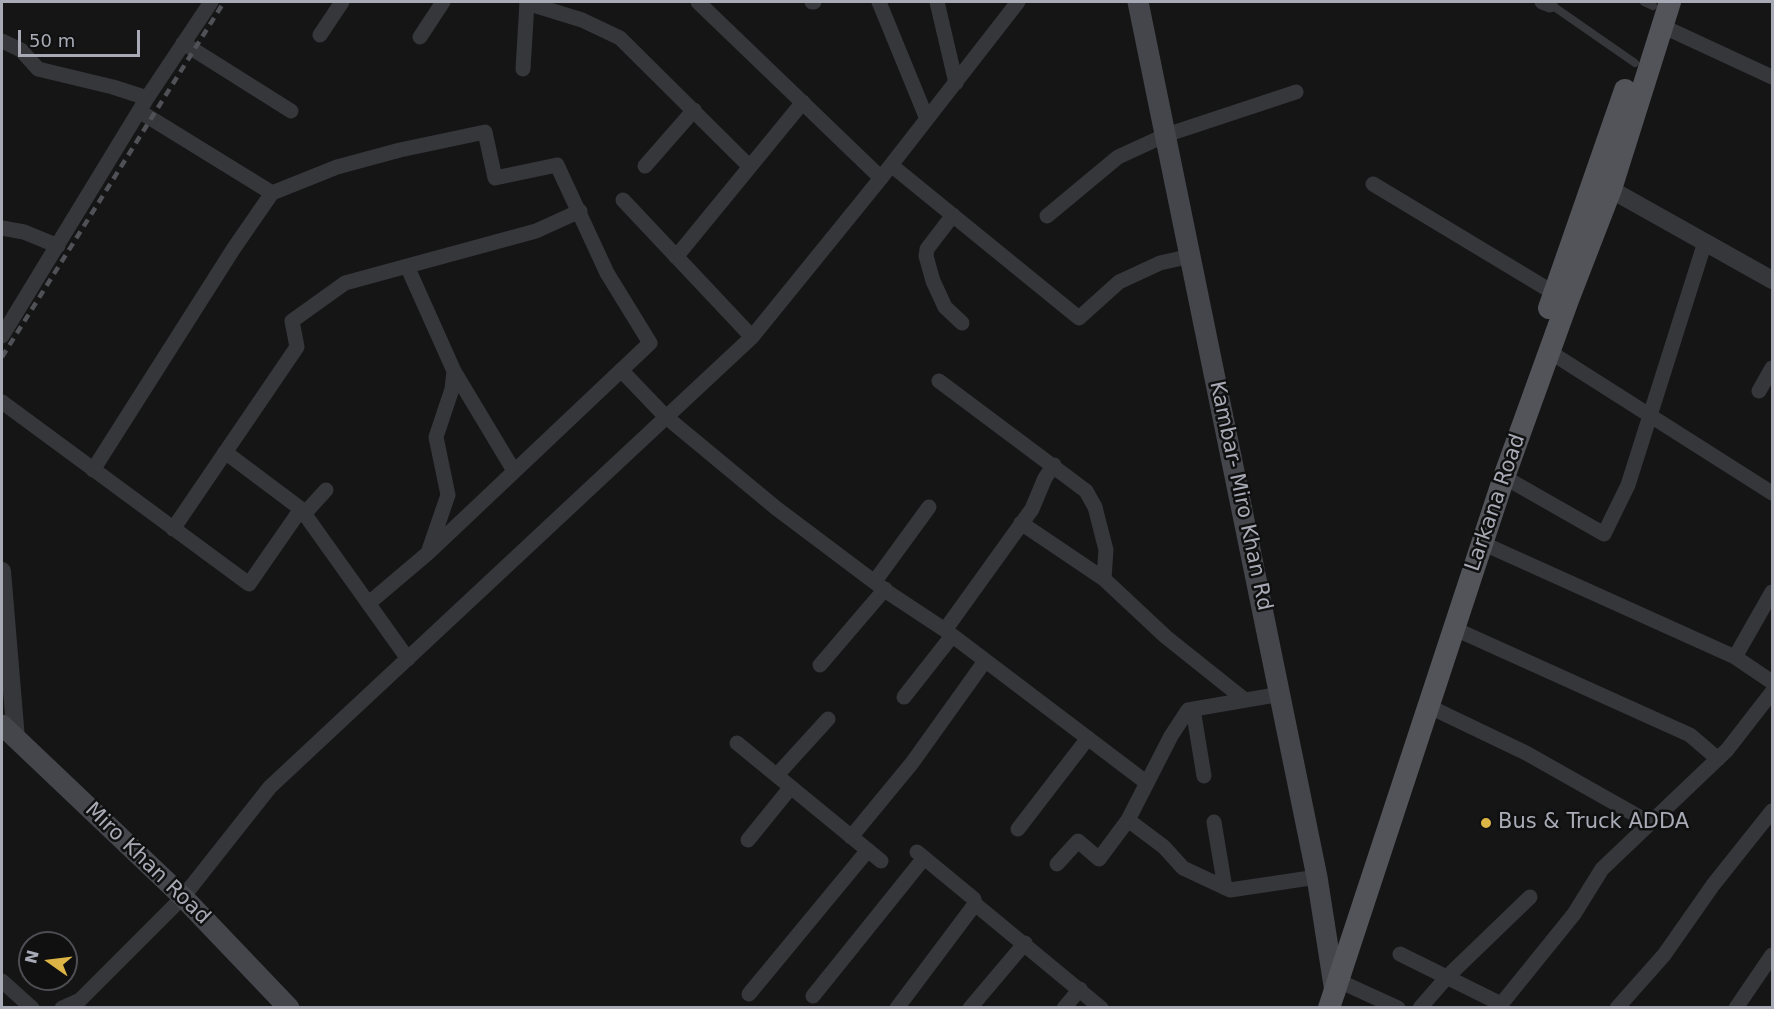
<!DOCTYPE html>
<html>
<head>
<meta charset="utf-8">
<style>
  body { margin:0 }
  #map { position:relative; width:1774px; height:1009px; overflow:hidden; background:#151516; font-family:"DejaVu Sans",sans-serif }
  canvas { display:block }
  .frame { position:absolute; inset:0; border:3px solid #a8abb5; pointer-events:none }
  .north { position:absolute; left:18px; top:931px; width:60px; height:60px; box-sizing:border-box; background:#101011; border:2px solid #4d4e53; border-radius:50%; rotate:284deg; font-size:16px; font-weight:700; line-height:24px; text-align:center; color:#a8abb5 }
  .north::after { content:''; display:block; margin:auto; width:21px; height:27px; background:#ddb546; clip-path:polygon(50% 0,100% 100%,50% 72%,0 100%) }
  .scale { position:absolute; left:18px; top:30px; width:122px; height:27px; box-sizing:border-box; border:3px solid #a8abb5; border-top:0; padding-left:8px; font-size:18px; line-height:21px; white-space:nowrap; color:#a8abb5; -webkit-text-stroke:4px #101011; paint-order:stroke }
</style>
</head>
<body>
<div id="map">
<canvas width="1774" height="1009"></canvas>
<div class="frame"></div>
<div class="north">N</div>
<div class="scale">50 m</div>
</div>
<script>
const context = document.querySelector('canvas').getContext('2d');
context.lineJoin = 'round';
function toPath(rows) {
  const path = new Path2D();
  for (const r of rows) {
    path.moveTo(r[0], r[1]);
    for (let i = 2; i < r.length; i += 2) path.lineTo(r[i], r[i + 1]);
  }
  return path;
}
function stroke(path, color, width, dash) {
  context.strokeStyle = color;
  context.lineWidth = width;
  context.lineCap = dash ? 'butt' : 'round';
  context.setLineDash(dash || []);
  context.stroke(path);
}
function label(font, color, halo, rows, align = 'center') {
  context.font = font + ' "DejaVu Sans",sans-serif';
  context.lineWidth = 5;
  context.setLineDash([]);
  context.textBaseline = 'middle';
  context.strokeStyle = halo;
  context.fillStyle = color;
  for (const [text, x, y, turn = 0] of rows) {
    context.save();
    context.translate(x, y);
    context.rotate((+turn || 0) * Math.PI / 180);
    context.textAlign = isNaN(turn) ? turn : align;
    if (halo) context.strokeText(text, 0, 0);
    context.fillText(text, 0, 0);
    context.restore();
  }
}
const service = toPath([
  [1644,2,1653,6],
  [1550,4,1635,63]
]);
const minor = toPath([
  [698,2,881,178],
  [812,2,814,2],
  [879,2,927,119],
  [937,2,956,83],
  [1542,2,1550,5],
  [527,3,582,20,620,38,749,166],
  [1662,26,1772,77],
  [320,35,342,2],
  [420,37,443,2],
  [2,41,21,50,38,69,113,87,147,98],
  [183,43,291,111],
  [523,69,527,2],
  [139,111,272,193],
  [891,165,1079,318,1119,282,1160,263,1191,256],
  [645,166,694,110],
  [1373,184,1554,293],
  [623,200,752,337],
  [953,215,927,249,926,256,933,281,945,307,962,323],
  [1047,216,1118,157,1166,135,1296,92],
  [2,228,24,232,58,246],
  [676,257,803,102],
  [2,336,147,98,211,2],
  [1550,352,1772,493],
  [621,370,665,416,776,508,889,593,945,630,1147,783],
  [454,371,514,471],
  [939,381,1086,491,1095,507,1106,550,1104,579],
  [1759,391,1772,368],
  [2,402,249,584,301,509],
  [225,452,301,509,408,659],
  [93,470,234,248,272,193,337,167,400,150,485,132,495,178,557,165,607,273,650,343,428,553],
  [1504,477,1604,534,1628,485,1705,242],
  [305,513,326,490],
  [1021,523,1104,579,1166,637,1245,700],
  [173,529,297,347,292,321,345,283,536,231,580,211],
  [1482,543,1735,657,1772,682],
  [875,581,929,507],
  [369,603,428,553,448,495,436,437,452,389,454,371,407,266],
  [1455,629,1690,735,1718,759],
  [945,630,1032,509,1045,478,1054,465],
  [1735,657,1772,592],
  [820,665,885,589],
  [904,697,952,636],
  [1430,707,1526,753,1650,823],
  [1193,709,1204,776],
  [737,743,881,861],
  [777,775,828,719],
  [1128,820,1164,847,1183,868,1230,890,1317,877],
  [1214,822,1225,888],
  [1018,829,1088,738],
  [851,837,912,763,985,661],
  [748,840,791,787],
  [917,852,974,899,975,904,1101,1008],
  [1057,864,1078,841,1099,859,1128,820,1171,736,1188,710,1281,694],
  [1400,954,1501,1004],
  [2,981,32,1008],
  [1339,981,1398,1008],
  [749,994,868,850],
  [813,996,924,858],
  [62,1008,80,1000,183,897,270,787,752,337,881,178,1018,2],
  [897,1008,975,904],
  [970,1008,1025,943],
  [1064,1008,1080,989],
  [1420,1008,1447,977,1530,897],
  [1498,1008,1574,914,1602,869,1727,750,1772,692],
  [1617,1008,1664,955,1713,885,1772,811],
  [1736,1008,1772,955]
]);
const tertiary = toPath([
  [1601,184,1772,280],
  [2,571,16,739]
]);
const secondary = toPath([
  [1138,2,1317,877,1335,992],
  [2,725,183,897,289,1008]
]);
const primary = toPath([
  [1549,308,1625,90],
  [1329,1008,1504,477,1568,300,1611,189,1670,2]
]);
const rail = toPath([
  [2,357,224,2]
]);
const markers = [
  [1486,823,6,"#ddb546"]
];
const streetNames = [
  ["Kambar- Miro Khan Rd",1240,496,78],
  ["Larkana Road",1496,503,-71],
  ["Miro Khan Road",147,864,44]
];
const poiNames = [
  ["Bus & Truck ADDA",1498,823]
];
stroke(service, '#36373b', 8);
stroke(minor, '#36373b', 15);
stroke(tertiary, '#36373b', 18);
stroke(secondary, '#44464b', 21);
stroke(primary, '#53545a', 22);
stroke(rail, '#4f5156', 4.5, [8, 6]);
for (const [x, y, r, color] of markers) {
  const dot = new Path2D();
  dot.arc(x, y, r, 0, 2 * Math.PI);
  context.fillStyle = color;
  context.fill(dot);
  stroke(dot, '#101011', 2);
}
label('21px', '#a8abb5', '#101011', streetNames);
label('21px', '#a8abb5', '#101011', poiNames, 'left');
</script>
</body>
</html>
